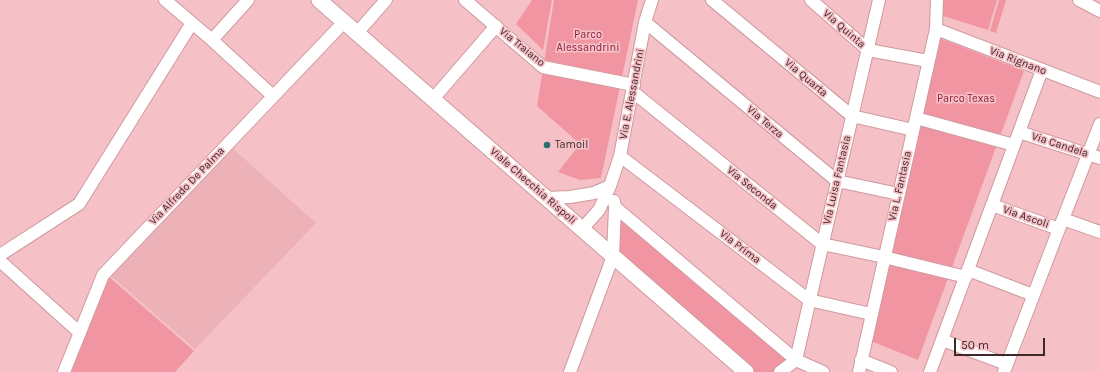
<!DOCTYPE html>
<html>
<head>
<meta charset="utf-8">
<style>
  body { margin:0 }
  #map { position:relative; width:1100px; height:372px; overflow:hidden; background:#f5c0c6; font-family:Karla,sans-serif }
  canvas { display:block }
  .scale { position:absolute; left:954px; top:338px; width:91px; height:18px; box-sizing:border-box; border:2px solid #3d282b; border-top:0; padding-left:5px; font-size:12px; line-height:14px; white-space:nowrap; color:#3d282b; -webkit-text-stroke:3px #f5c0c6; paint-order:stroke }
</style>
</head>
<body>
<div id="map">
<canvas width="1100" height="372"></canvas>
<div class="scale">50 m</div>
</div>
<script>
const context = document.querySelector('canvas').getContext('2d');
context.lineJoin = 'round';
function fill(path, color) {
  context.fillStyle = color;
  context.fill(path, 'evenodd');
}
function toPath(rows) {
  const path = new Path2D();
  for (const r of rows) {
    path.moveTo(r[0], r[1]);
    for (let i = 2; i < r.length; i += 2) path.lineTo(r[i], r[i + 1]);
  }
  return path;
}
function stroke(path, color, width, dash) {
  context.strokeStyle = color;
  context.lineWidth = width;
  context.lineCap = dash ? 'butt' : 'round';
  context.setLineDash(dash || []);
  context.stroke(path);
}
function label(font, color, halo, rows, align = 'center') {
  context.font = font + ' Karla,sans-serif';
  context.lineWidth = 3.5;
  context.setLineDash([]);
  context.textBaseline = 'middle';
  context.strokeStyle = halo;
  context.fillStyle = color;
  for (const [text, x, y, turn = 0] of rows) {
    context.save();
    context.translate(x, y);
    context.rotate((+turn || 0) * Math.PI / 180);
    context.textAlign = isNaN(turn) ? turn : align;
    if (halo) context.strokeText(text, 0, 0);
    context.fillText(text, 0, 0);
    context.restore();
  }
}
const built = toPath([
  [231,147,316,223,195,349,109,274]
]);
const green = toPath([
  [532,0,552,0,543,50,516,24],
  [554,0,638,0,601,178,580,180,558,172,580,144,537,106],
  [944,0,997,0,988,30,940,15],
  [999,0,1006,0,996,33,990,31],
  [934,36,1024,71,918,360,866,339],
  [619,216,791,360,776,372,750,372,616,255],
  [108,276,194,351,175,372,68,372]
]);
const minor = toPath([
  [165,0,212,40,273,96],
  [465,0,543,67,634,85],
  [712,0,852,116,913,130],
  [811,0,868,50,928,61],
  [1079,0,1100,11],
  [645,22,837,181,899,194],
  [936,29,1100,92],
  [357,33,386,0],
  [212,40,248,0],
  [633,92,822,244,884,257,966,277],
  [433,99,496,26],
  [916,118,1014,145],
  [1019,132,1100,158],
  [620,156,809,300,871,314],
  [546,198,570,197,594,193,610,186],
  [992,205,1059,229,1063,219,1100,232],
  [615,207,796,360,879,0],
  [1063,219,1100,124],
  [582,229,599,210,610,186,620,156,645,22,652,0],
  [0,255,79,204,192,23],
  [0,261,80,333],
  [968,270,1033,295],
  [942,340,1006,364],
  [861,360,891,372],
  [64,372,103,275,344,22],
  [570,372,613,256,615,207,614,201],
  [780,372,796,360,823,372],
  [859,372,936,29,937,0],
  [930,372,1042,70],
  [1004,372,1059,229]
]);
const major = toPath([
  [319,0,746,372]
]);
const markers = [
  [547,145,4,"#26706d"]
];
const streetNames = [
  ["Via Quinta",844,29,41],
  ["Via Traiano",522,47,39],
  ["Via Rignano",1018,61,21],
  ["Via Quarta",806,78,40],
  ["Via E. Alessandrini",632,94,-79],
  ["Via Terza",765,122,40],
  ["Via Candela",1060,145,18],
  ["Via Luisa Fantasia",837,180,-77],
  ["Via Alfredo De Palma",187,186,-46],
  ["Viale Checchia Rispoli",533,186,41],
  ["Via L. Fantasia",900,186,-77],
  ["Via Seconda",752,188,39],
  ["Via Ascoli",1026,217,19],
  ["Via Prima",740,247,37]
];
const parkNames = [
  ["Parco",588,35],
  ["Alessandrini",588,48],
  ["Parco Texas",966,99]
];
const poiNames = [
  ["Tamoil",555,145]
];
fill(built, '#edb1b8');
fill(green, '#f295a2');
stroke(minor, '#cd9a9f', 14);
stroke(major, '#cd9a9f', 17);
stroke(minor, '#fff', 12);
stroke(major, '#fff', 15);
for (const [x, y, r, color] of markers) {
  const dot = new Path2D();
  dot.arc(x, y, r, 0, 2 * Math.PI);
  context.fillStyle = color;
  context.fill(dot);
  stroke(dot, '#f5c0c6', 1.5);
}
label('11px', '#3d282b', '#f5c0c6', streetNames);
label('11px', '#8e1f3c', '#f5c0c6', parkNames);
label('11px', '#3d282b', '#f5c0c6', poiNames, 'left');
</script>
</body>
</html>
